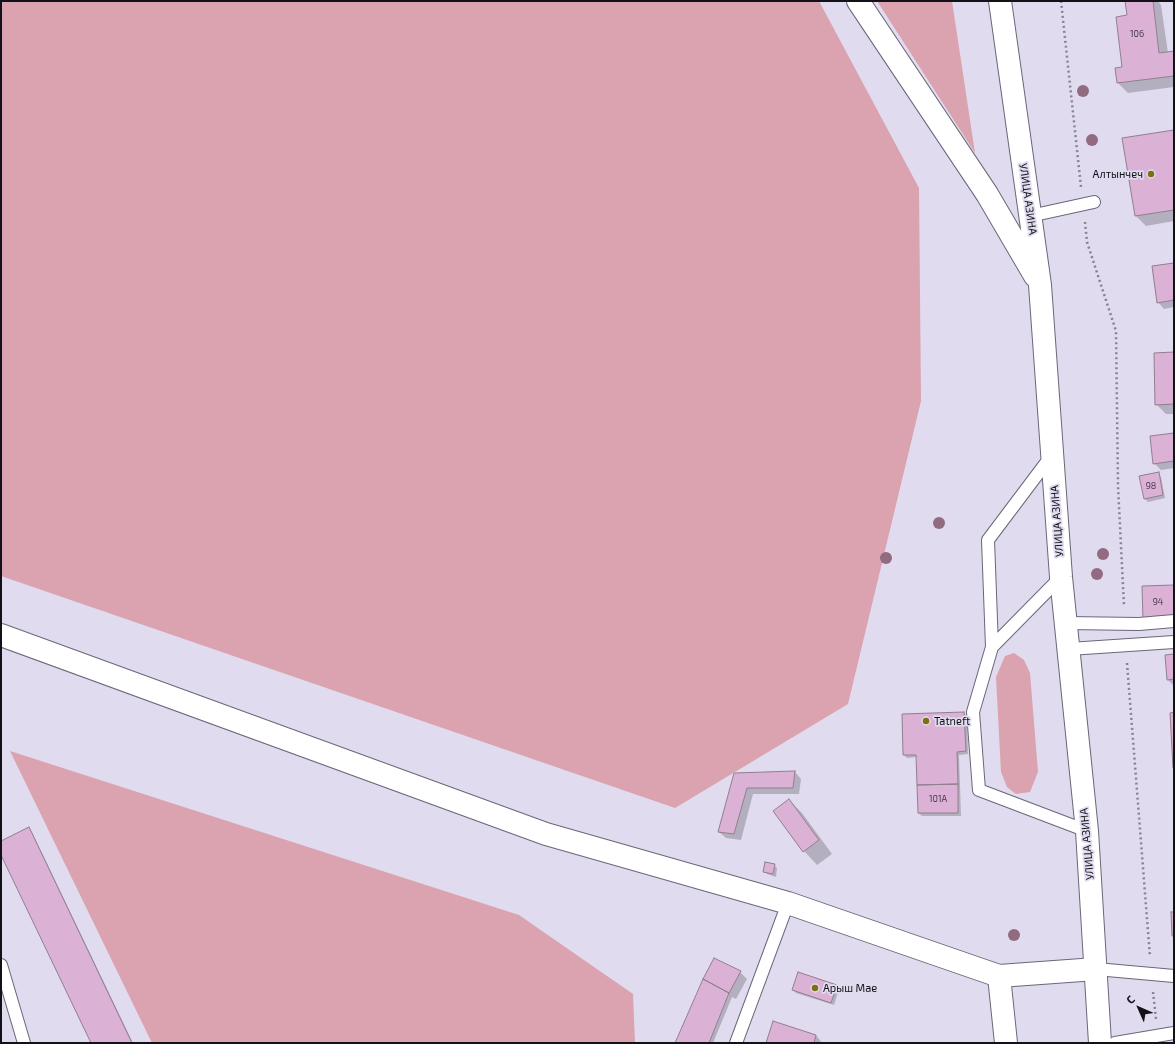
<!DOCTYPE html>
<html>
<head>
<meta charset="utf-8">
<style>
  body { margin:0 }
  #map { position:relative; width:1175px; height:1044px; overflow:hidden; background:#e0dbef; font-family:"Exo 2",sans-serif }
  canvas { display:block }
  .frame { position:absolute; inset:0; border:2px solid #131118; pointer-events:none }
  .north { position:absolute; left:1119px; top:988px; width:40px; height:40px; -webkit-text-stroke:3px #e0dbef; paint-order:stroke; rotate:315deg; font-size:11px; font-weight:700; line-height:16px; text-align:center; color:#131118 }
  .north::after { content:''; display:block; margin:auto; width:14px; height:18px; background:#131118; clip-path:polygon(50% 0,100% 100%,50% 72%,0 100%) }
</style>
</head>
<body>
<div id="map">
<canvas width="1175" height="1044"></canvas>
<div class="frame"></div>
<div class="north">С</div>
</div>
<script>
const context = document.querySelector('canvas').getContext('2d');
context.lineJoin = 'round';
function fill(path, color) {
  context.fillStyle = color;
  context.fill(path, 'evenodd');
}
function toPath(rows) {
  const path = new Path2D();
  for (const r of rows) {
    path.moveTo(r[0], r[1]);
    for (let i = 2; i < r.length; i += 2) path.lineTo(r[i], r[i + 1]);
  }
  return path;
}
function stroke(path, color, width, dash) {
  context.strokeStyle = color;
  context.lineWidth = width;
  context.lineCap = dash ? 'butt' : 'round';
  context.setLineDash(dash || []);
  context.stroke(path);
}
function label(font, color, halo, rows, align = 'center') {
  context.font = font + ' "Exo 2",sans-serif';
  context.lineWidth = 3.5;
  context.setLineDash([]);
  context.textBaseline = 'middle';
  context.strokeStyle = halo;
  context.fillStyle = color;
  for (const [text, x, y, turn = 0] of rows) {
    context.save();
    context.translate(x, y);
    context.rotate((+turn || 0) * Math.PI / 180);
    context.textAlign = isNaN(turn) ? turn : align;
    if (halo) context.strokeText(text, 0, 0);
    context.fillText(text, 0, 0);
    context.restore();
  }
}
const green = toPath([
  [1,1,819,1,919,188,921,401,848,704,675,808,1,576],
  [877,1,952,1,975,153],
  [1014,653,1024,660,1030,673,1038,772,1030,792,1016,794,1007,787,1001,772,996,677,1005,656],
  [10,751,519,915,633,994,635,1043,152,1043]
]);
const shadow = toPath([
  [1126,1,1158,1,1161,5,1168,53,1174,52,1174,87,1128,93,1118,83,1123,68,1128,16],
  [1174,131,1174,221,1146,226,1136,216],
  [1174,264,1174,307,1164,309,1158,302],
  [1174,353,1174,414,1166,414,1156,404],
  [1174,434,1174,468,1161,470,1154,463],
  [1158,474,1161,477,1165,498,1148,502,1145,499],
  [1174,655,1174,686,1168,680],
  [964,713,967,716,968,754,959,755,961,816,922,816,918,813,917,757,907,758,904,755],
  [795,772,801,779,799,794,753,794,741,840,726,838,719,832,735,774],
  [789,800,802,813,832,854,817,865,804,851],
  [29,828,32,832,133,1043,92,1043,1,853,1,842],
  [774,865,777,868,776,877,767,874,764,871],
  [740,972,747,979,736,999,732,997,713,1043,676,1043],
  [836,985,839,989,834,1005,796,993,793,990],
  [816,1035,822,1043,767,1043]
]);
const building = toPath([
  [1125,1,1153,1,1159,53,1174,51,1174,76,1117,83,1115,68,1122,67,1116,17,1127,15,1125,1],
  [1174,130,1174,210,1135,216,1122,138,1174,130],
  [1174,263,1174,300,1157,303,1152,266,1174,263],
  [1174,352,1174,404,1155,405,1154,353,1174,352],
  [1174,433,1174,461,1153,464,1150,436,1174,433],
  [1159,472,1163,495,1144,499,1139,476,1159,472],
  [1174,585,1174,618,1143,620,1142,586,1174,585],
  [1174,654,1174,679,1167,680,1165,655,1174,654],
  [964,712,966,751,957,752,958,784,917,785,916,755,903,755,902,714,964,712],
  [1174,712,1174,768,1173,768,1170,713,1174,712],
  [795,771,793,788,747,788,734,834,718,832,734,773,795,771],
  [958,784,958,813,918,813,917,785,958,784],
  [789,799,819,840,803,852,773,811,789,799],
  [29,827,132,1043,91,1043,1,855,1,841,29,827],
  [765,862,775,864,773,874,763,872,765,862],
  [1171,912,1174,912,1174,936,1172,936,1171,912],
  [714,958,741,971,729,993,703,979,714,958],
  [798,972,837,985,831,1003,792,990,798,972],
  [703,979,729,993,709,1043,675,1043,703,979],
  [773,1021,816,1035,814,1043,766,1043,773,1021]
]);
const path = toPath([
  [1061,1,1081,187],
  [1085,222,1087,242,1116,331,1118,486,1124,606],
  [1127,663,1150,957],
  [1153,992,1156,1019]
]);
const lane = toPath([
  [1030,216,1094,202],
  [1052,455,988,540,992,647,973,712,979,790,1087,831],
  [1066,623,1139,624,1174,621],
  [992,647,1061,577],
  [1069,649,1174,642],
  [1,965,24,1043],
  [1096,969,1174,976],
  [736,1043,788,903],
  [1115,1043,1174,1033]
]);
const street = toPath([
  [1,635,546,834,788,903,999,976,1096,969],
  [999,976,1006,1043]
]);
const primary = toPath([
  [858,1,987,194,1035,276],
  [1000,1,1040,285,1061,577,1087,831,1100,1043]
]);
const trees = [
  [1083,91],
  [1092,140],
  [939,523],
  [1103,554],
  [886,558],
  [1097,574],
  [1014,935]
];
const markers = [
  [1151,174,4,"#797213"],
  [926,721,4,"#797213"],
  [815,988,4,"#797213"]
];
const numberNames = [
  ["106",1137,34],
  ["98",1151,486],
  ["94",1158,602],
  ["101А",938,799]
];
const poiNames = [
  ["Алтынчеч",1143,174,"right"],
  ["Tatneft",934,721],
  ["Арыш Мае",823,988]
];
const streetNames = [
  ["УЛИЦА АЗИНА",1028,199,82],
  ["УЛИЦА АЗИНА",1057,521,-94],
  ["УЛИЦА АЗИНА",1087,844,-95]
];
fill(green, '#daa3af');
fill(shadow, '#0003');
fill(building, '#dcb1d6');
stroke(building, '#907f8d', 1);
stroke(lane, '#6b6678', 14);
stroke(street, '#6b6678', 24);
stroke(primary, '#6b6678', 24);
stroke(path, '#878391', 2.5, [2, 3]);
stroke(lane, '#fff', 12);
stroke(street, '#fff', 22);
stroke(primary, '#fff', 22);
context.fillStyle = '#926b81';
for (const [x, y] of trees) {
  context.beginPath();
  context.arc(x, y, 6, 0, 2 * Math.PI);
  context.fill();
}
for (const [x, y, r, color] of markers) {
  const dot = new Path2D();
  dot.arc(x, y, r, 0, 2 * Math.PI);
  context.fillStyle = color;
  context.fill(dot);
  stroke(dot, '#e0dbef', 1.5);
}
label('9px', '#453948', null, numberNames);
label('11px', '#131118', '#e0dbef', poiNames, 'left');
label('11px', '#131118', '#e0dbef', streetNames);
</script>
</body>
</html>
